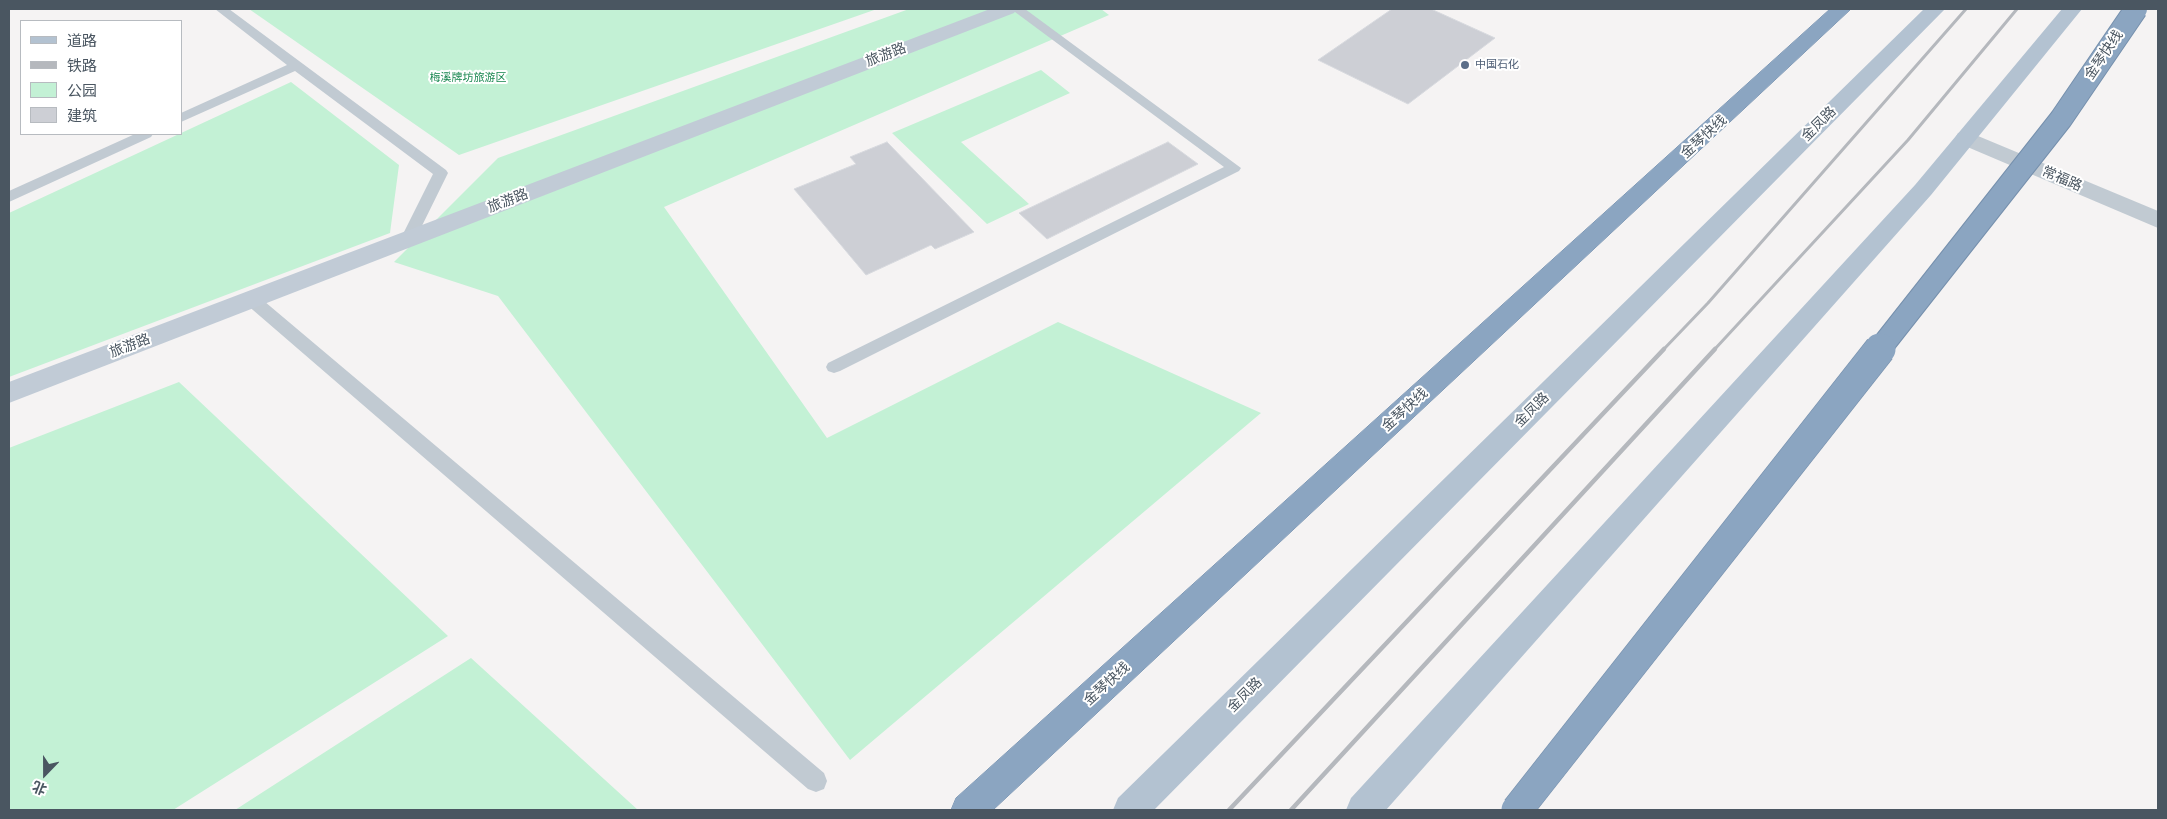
<!DOCTYPE html>
<html>
<head>
<meta charset="utf-8">
<style>
  body { margin:0 }
  #map { position:relative; width:2167px; height:819px; overflow:hidden; background:#f5f3f3; font-family:"PT Sans","Noto Sans SC",sans-serif }
  canvas { display:block }
  .frame { position:absolute; inset:0; border:10px solid #4a5661; pointer-events:none }
  .legend { position:absolute; left:20px; top:20px; width:162px; height:115px; box-sizing:border-box; background:#fff; border:1px solid #b7bbc0; margin:0; padding:6px 9px; list-style:none; font-size:15px; color:#4a5661 }
  .legend li { display:flex; align-items:center; gap:10px; height:25px }
  .legend b { width:25px; border:1px solid #b7bbc0 }
  .north { position:absolute; left:20px; top:749px; width:50px; height:50px; -webkit-text-stroke:4px #fff; paint-order:stroke; rotate:202deg; font-size:14px; font-weight:700; line-height:20px; text-align:center; color:#4a5661 }
  .north::after { content:''; display:block; margin:auto; width:18px; height:22px; background:#4a5661; clip-path:polygon(50% 0,100% 100%,50% 72%,0 100%) }
</style>
</head>
<body>
<div id="map">
<canvas width="2167" height="819"></canvas>
<div class="frame"></div>
<ul class="legend">
<li><b style="height:6px;background:#b3c2d1"></b>道路</li>
<li><b style="height:6px;background:#b5b8bd"></b>铁路</li>
<li><b style="height:14px;background:#c3f1d5"></b>公园</li>
<li><b style="height:14px;background:#cdcfd5"></b>建筑</li>
</ul>
<div class="north">北</div>
</div>
<script>
const context = document.querySelector('canvas').getContext('2d');
context.lineJoin = 'round';
function fill(path, color) {
  context.fillStyle = color;
  context.fill(path, 'evenodd');
}
function toPath(rows) {
  const path = new Path2D();
  for (const r of rows) {
    path.moveTo(r[0], r[1]);
    for (let i = 2; i < r.length; i += 2) path.lineTo(r[i], r[i + 1]);
  }
  return path;
}
function stroke(path, color, width, dash) {
  context.strokeStyle = color;
  context.lineWidth = width;
  context.lineCap = dash ? 'butt' : 'round';
  context.setLineDash(dash || []);
  context.stroke(path);
}
function label(font, color, halo, rows, align = 'center') {
  context.font = font + ' "PT Sans","Noto Sans SC",sans-serif';
  context.lineWidth = 4;
  context.setLineDash([]);
  context.textBaseline = 'middle';
  context.strokeStyle = halo;
  context.fillStyle = color;
  for (const [text, x, y, turn = 0] of rows) {
    context.save();
    context.translate(x, y);
    context.rotate((+turn || 0) * Math.PI / 180);
    context.textAlign = isNaN(turn) ? turn : align;
    if (halo) context.strokeText(text, 0, 0);
    context.fillText(text, 0, 0);
    context.restore();
  }
}
const green = toPath([
  [249,9,877,9,459,155],
  [909,9,1101,9,1109,15,664,207,827,438,1058,322,1261,413,850,760,498,296,394,262,498,158],
  [1041,70,1070,93,961,142,1029,204,987,224,892,133],
  [291,82,399,165,390,233,9,377,9,213],
  [179,382,448,636,173,810,9,810,9,448],
  [471,658,638,810,235,810]
]);
const building = toPath([
  [1392,9,1431,9,1495,38,1408,104,1318,60,1392,9],
  [887,142,974,232,935,249,931,245,866,275,794,189,856,164,850,157,887,142],
  [1168,142,1198,164,1047,239,1019,213,1168,142]
]);
const lane = toPath([
  [215,9,229,9,446,170,448,173,413,244,403,244,400,240,433,174,295,71,181,122,181,113,287,65,215,9],
  [1011,9,1025,9,1241,168,1239,171,840,371,834,373,828,371,826,367,828,363,1224,167,1011,9],
  [135,134,153,134,151,137,9,202,9,191,135,134],
  [252,294,258,296,824,773,827,781,824,789,816,792,808,789,246,304,244,300,246,296,252,294]
]);
const street = toPath([
  [1966,131,2158,211,2158,228,1958,143,1955,138,1958,133,1966,131]
]);
const secondary = toPath([
  [990,9,1017,9,1014,13,9,403,9,382,990,9]
]);
const primary = toPath([
  [1924,9,1945,9,1154,810,1113,810,1118,798,1924,9],
  [2062,9,2082,9,1931,195,1386,810,1346,810,1351,798,1915,185,2062,9]
]);
const highway = toPath([
  [1830,9,1851,9,993,810,951,810,956,798,1830,9]
]);
const railFar1 = toPath([
  [1663,350,1708,303,1966,9],
  [1714,350,1908,140,2017,9]
]);
const rail = toPath([
  [1229,810,1664,349],
  [1291,810,1715,349]
]);
const highwayBridgeFar1 = toPath([
  [1879,350,2061,119,2136,9]
]);
const highwayBridge = toPath([
  [1517,810,1880,349]
]);
const markers = [
  [1465,65,5,"#5c6f8a"]
];
const farServicenames = [
  ["中国石化",1475,65]
];
const farParknames = [
  ["梅溪牌坊旅游区",468,78]
];
const streetNames = [
  ["旅游路",886,55,-21],
  ["金琴快线",2104,55,-56],
  ["金凤路",1819,124,-45],
  ["金琴快线",1704,137,-42],
  ["常福路",2062,179,23],
  ["旅游路",508,201,-21],
  ["旅游路",130,346,-21],
  ["金琴快线",1405,410,-42],
  ["金凤路",1532,410,-45],
  ["金琴快线",1107,684,-42],
  ["金凤路",1245,695,-45]
];
fill(green, '#c3f1d5');
fill(building, '#cdcfd5');
stroke(building, '#d7d9de', 1);
stroke(highway, '#7690ad', 1);
fill(lane, '#c1cad2');
fill(street, '#c1cad2');
fill(secondary, '#c1cbd6');
fill(primary, '#b3c2d1');
fill(highway, '#8ba5c1');
stroke(railFar1, '#b5b8bd', 3);
stroke(rail, '#b5b8bd', 4.5);
stroke(highwayBridgeFar1, '#7690ad', 24, []);
stroke(highwayBridge, '#7690ad', 32, []);
stroke(highwayBridgeFar1, '#8ba5c1', 22);
stroke(highwayBridge, '#8ba5c1', 31);
for (const [x, y, r, color] of markers) {
  const dot = new Path2D();
  dot.arc(x, y, r, 0, 2 * Math.PI);
  context.fillStyle = color;
  context.fill(dot);
  stroke(dot, '#fff', 2);
}
label('11px', '#4e5e75', '#fff', farServicenames, 'left');
label('11px', '#17864f', '#fff', farParknames);
label('14px', '#4a5661', '#fff', streetNames);
</script>
</body>
</html>
